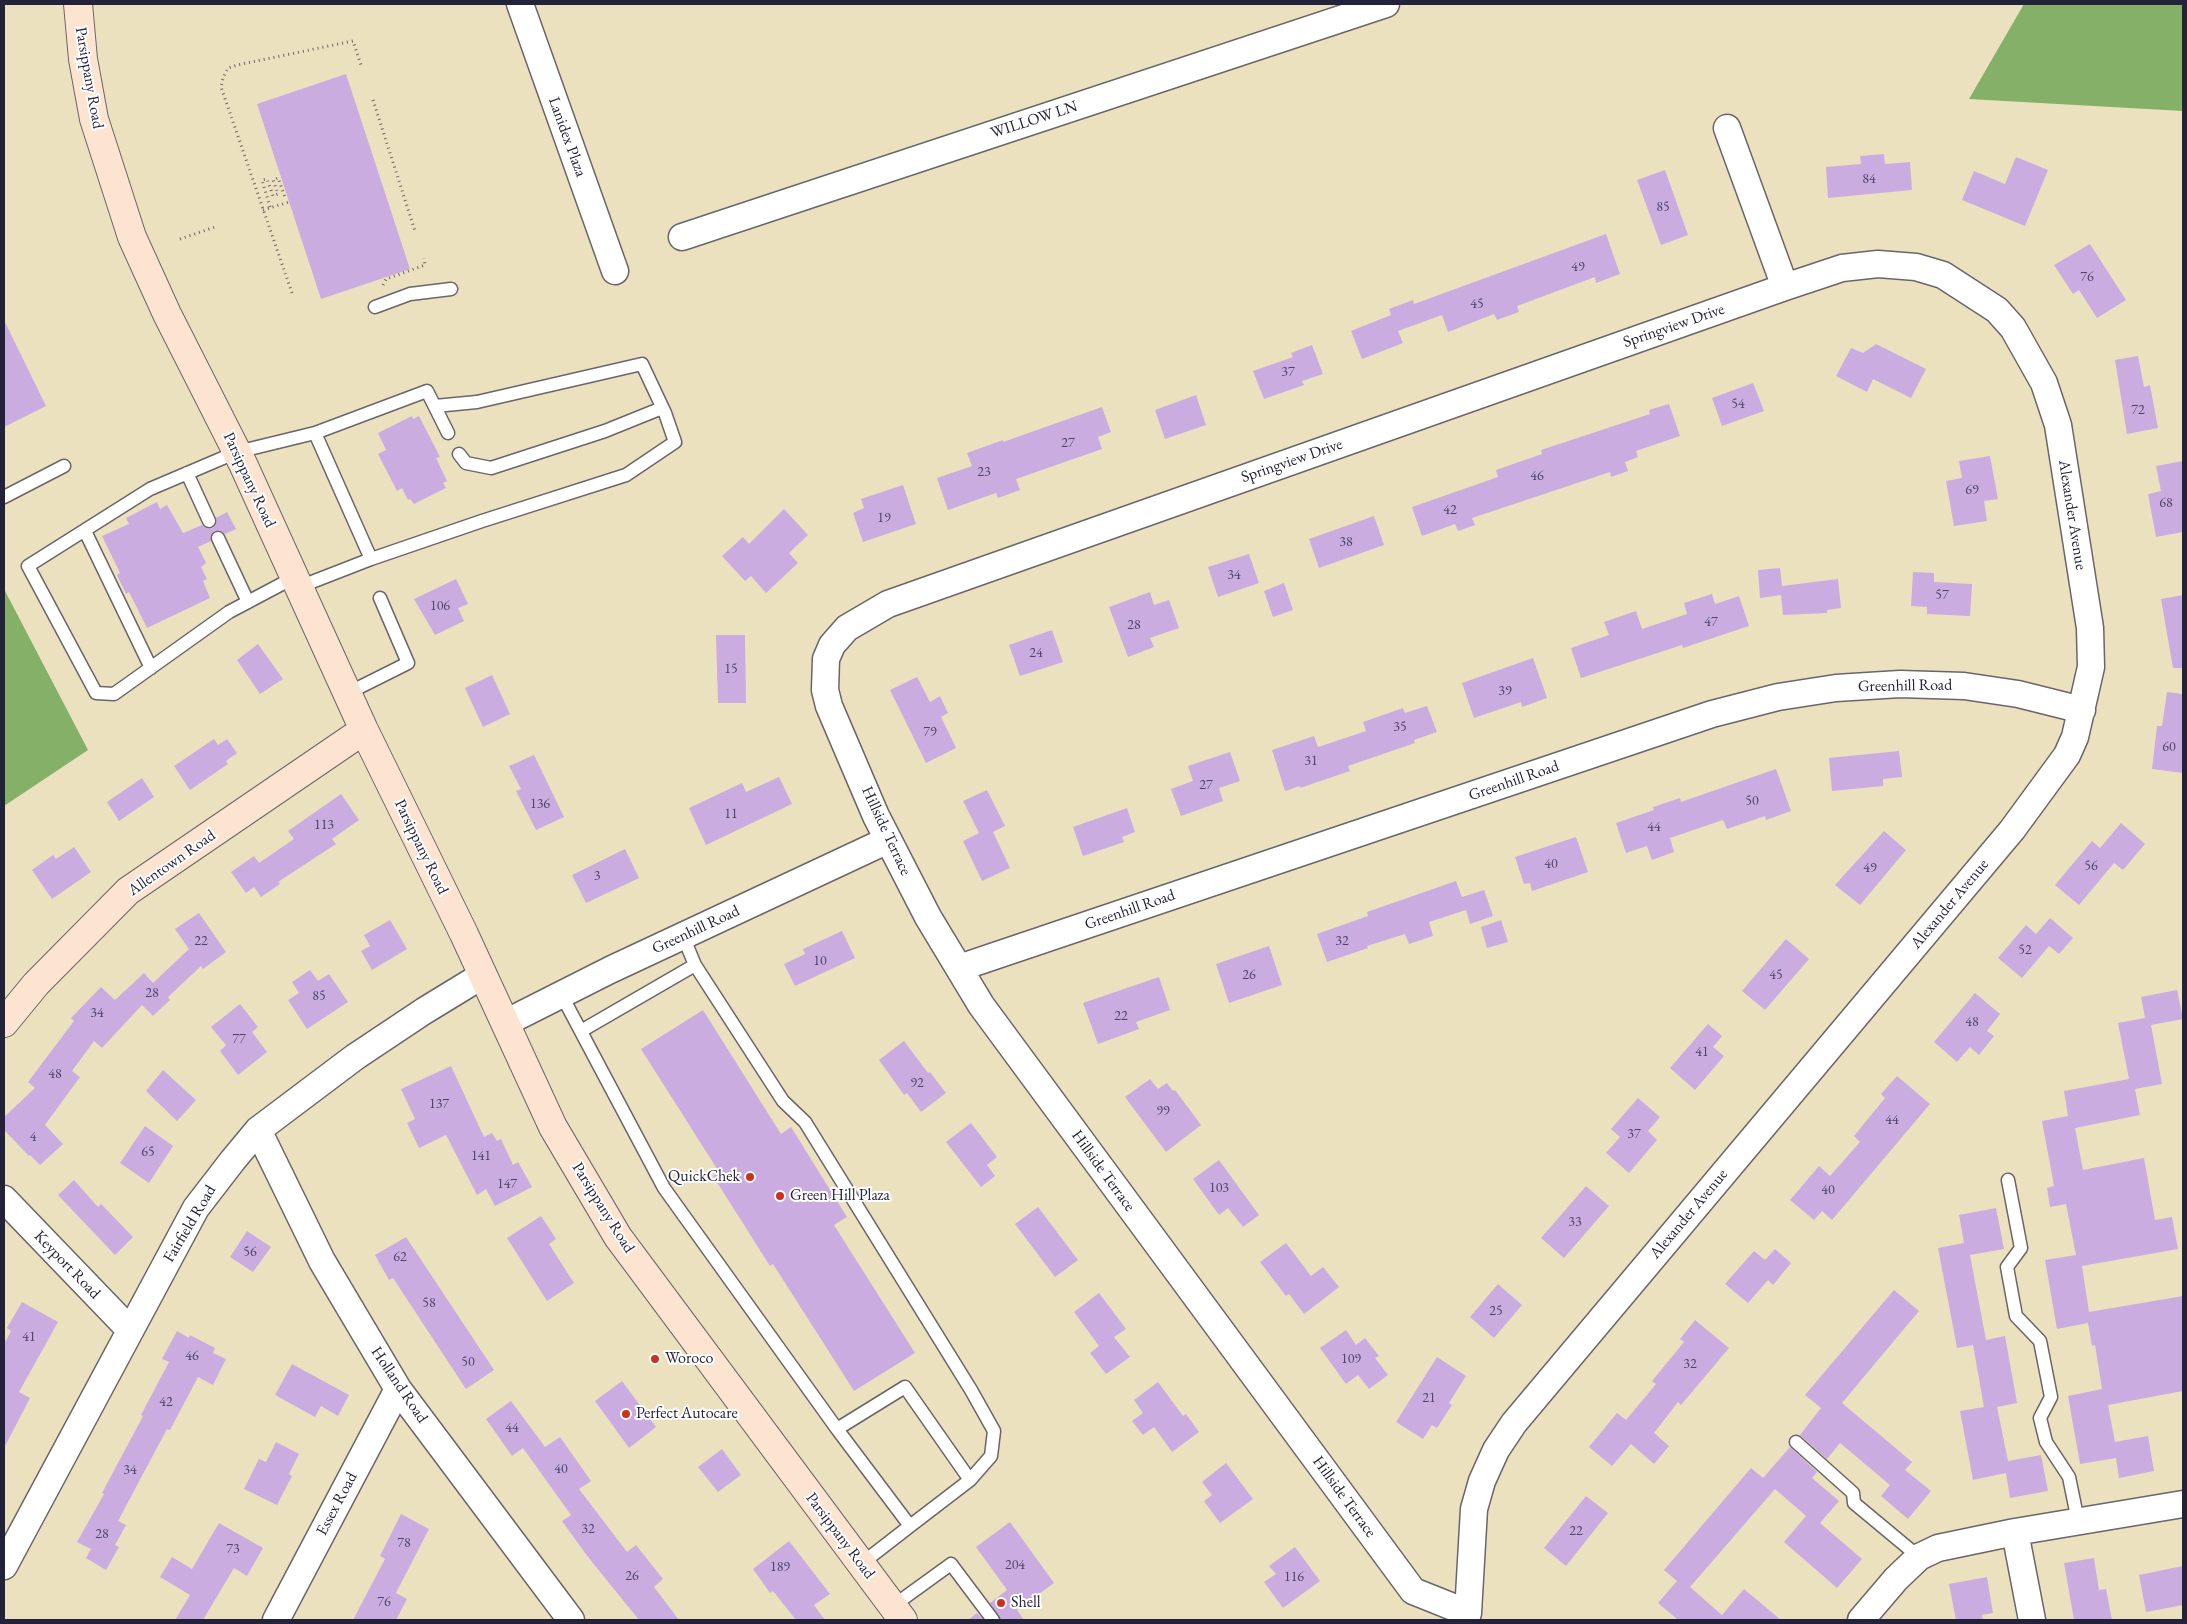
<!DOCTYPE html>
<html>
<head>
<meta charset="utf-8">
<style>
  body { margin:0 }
  #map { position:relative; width:2187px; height:1624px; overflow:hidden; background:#ece1bf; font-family:"EB Garamond",serif }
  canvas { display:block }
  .frame { position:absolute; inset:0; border:5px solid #22223b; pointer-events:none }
</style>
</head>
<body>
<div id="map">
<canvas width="2187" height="1624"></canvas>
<div class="frame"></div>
</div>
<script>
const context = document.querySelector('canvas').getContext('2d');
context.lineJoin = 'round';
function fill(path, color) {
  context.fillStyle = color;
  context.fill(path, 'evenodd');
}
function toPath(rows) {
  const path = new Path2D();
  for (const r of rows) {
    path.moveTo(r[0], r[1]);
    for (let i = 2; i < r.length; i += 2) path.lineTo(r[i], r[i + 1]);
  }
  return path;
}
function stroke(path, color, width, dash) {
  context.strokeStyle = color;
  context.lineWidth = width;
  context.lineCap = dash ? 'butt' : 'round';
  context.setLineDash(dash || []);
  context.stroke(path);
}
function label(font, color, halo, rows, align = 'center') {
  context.font = font + ' "EB Garamond",serif';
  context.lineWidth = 4;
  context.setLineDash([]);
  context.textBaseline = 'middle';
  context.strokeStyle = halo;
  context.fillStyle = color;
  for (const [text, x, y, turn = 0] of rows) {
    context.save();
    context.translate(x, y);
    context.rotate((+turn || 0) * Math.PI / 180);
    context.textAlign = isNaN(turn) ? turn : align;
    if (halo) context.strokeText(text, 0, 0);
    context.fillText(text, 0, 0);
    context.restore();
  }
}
const forest = toPath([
  [2024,4,2183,4,2183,111,1969,99],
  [4,589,88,750,4,806]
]);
const building = toPath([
  [346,74,410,269,321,299,257,104],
  [1884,154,1885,164,1910,162,1912,190,1828,198,1826,167,1861,164,1860,156],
  [2016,157,2048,170,2025,226,1962,200,1974,171,2005,184],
  [1665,170,1688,235,1661,245,1637,180],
  [1606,234,1620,274,1596,283,1595,277,1517,306,1519,312,1497,320,1494,314,1448,332,1442,315,1398,331,1403,343,1362,359,1351,331,1391,315,1389,309,1413,300,1414,304],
  [2090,244,2126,300,2097,318,2079,290,2073,294,2054,265],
  [4,320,46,406,4,427],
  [1876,344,1926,369,1911,398,1873,379,1867,392,1836,376,1851,348,1863,353],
  [1312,345,1323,374,1302,381,1304,385,1264,399,1253,371,1293,357,1291,353],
  [2138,356,2144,387,2150,385,2158,428,2127,434,2115,360],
  [1753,383,1764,411,1722,426,1712,398],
  [1196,395,1206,425,1165,439,1155,410],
  [1669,404,1680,436,1636,451,1638,457,1625,462,1628,471,1611,477,1610,472,1472,518,1475,525,1458,531,1455,524,1422,536,1412,507,1498,477,1496,470,1542,454,1541,450,1650,414,1649,410],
  [1102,407,1111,432,1098,437,1102,449,1016,479,1020,490,998,498,996,493,948,510,937,478,972,466,967,453,1003,440,1003,442],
  [412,416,413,419,419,416,440,457,436,458,447,481,443,483,446,488,414,504,410,499,408,500,402,488,397,491,378,454,386,450,378,433],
  [1990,456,1998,499,1984,501,1987,521,1954,526,1946,481,1962,478,1959,461],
  [2183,461,2183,532,2156,537,2148,494,2161,491,2156,466],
  [903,485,916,524,863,542,853,513,864,508,861,499],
  [157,502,160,509,167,505,183,533,202,525,208,529,213,528,217,522,216,518,227,512,236,529,225,534,219,530,214,531,210,537,211,541,198,547,206,563,201,567,207,579,203,581,210,598,147,628,129,592,126,594,117,575,120,573,102,536,129,524,126,518],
  [784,509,808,535,789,553,798,563,766,593,751,576,745,581,722,556,743,537,749,544],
  [1374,516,1384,545,1319,568,1309,539],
  [1249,554,1259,583,1218,597,1208,567],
  [1780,568,1782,586,1838,579,1841,608,1827,610,1827,613,1783,615,1781,595,1760,598,1758,570],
  [1913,572,1934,573,1934,582,1972,584,1970,616,1927,614,1927,607,1911,606],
  [456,579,468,604,458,608,464,621,435,635,414,599],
  [1284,583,1293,610,1273,617,1264,591],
  [1150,592,1154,605,1169,600,1179,628,1150,638,1154,647,1128,657,1109,607],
  [1712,594,1715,604,1739,596,1749,626,1683,648,1682,645,1581,678,1571,648,1609,635,1604,622,1636,611,1642,629,1687,614,1684,603],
  [2183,595,2183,668,2173,668,2161,599],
  [1052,630,1063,662,1020,676,1009,645],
  [716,635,745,635,746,703,718,703],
  [258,644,283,679,260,694,237,660],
  [1533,658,1547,698,1522,707,1521,702,1474,718,1462,683],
  [492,675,510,714,483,727,465,688],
  [917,677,930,702,940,696,948,713,941,717,956,748,926,763,890,690],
  [2167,692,2183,694,2183,773,2152,769,2157,726,2162,726],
  [1427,706,1437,732,1414,740,1415,743,1348,766,1350,771,1300,788,1300,786,1285,791,1272,750,1314,736,1318,747,1366,731,1363,722,1403,708,1405,713],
  [214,739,218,745,227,739,237,753,226,761,228,764,190,790,174,766],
  [1899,751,1902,777,1883,779,1883,786,1832,791,1829,758],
  [1230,752,1240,781,1219,788,1223,801,1181,816,1171,789,1193,781,1188,766],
  [534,755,564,817,536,830,516,791,521,789,509,766],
  [1776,769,1791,811,1766,820,1765,816,1727,829,1723,820,1670,838,1674,852,1652,860,1647,846,1626,853,1616,823,1654,810,1653,807,1680,798,1681,802],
  [779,777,792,804,706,845,689,808,742,783,746,792],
  [142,778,154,797,119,821,107,802],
  [987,790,1005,826,993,832,1010,868,982,881,963,841,979,833,963,801],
  [341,794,359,820,332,839,336,844,278,882,280,884,261,897,254,887,246,893,231,872,254,856,259,863,294,839,288,831],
  [1127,808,1135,832,1122,837,1124,842,1083,856,1073,827],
  [2121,823,2145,844,2123,870,2114,863,2079,905,2055,885,2092,841,2100,848],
  [1884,831,1906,850,1860,905,1835,885],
  [1576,837,1588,872,1532,891,1530,883,1524,884,1515,857],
  [74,847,91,872,52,899,32,870,53,855,56,859],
  [625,849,639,878,586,903,572,875],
  [1456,881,1462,897,1484,890,1493,916,1470,924,1466,910,1429,922,1433,936,1409,944,1405,934,1367,946,1368,948,1327,962,1317,934,1368,916,1367,912],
  [199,913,226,952,203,969,201,966,168,997,170,1000,153,1016,142,1005,102,1048,94,1041,72,1071,80,1077,45,1125,63,1144,40,1165,30,1155,29,1156,4,1130,4,1117,35,1088,28,1082,74,1021,71,1018,101,987,115,1000,144,973,153,983,189,949,175,929],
  [2050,918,2073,938,2059,954,2049,946,2022,978,1998,958,2026,925,2036,934],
  [390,920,407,949,372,970,361,951,370,946,364,935],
  [1501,920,1508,942,1487,948,1481,927],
  [842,931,855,958,795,986,784,964,805,954,803,949],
  [1786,939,1809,959,1765,1010,1742,991],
  [1269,946,1282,985,1229,1003,1216,964],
  [310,970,318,981,329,974,348,1002,307,1029,288,1000,299,993,292,982],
  [1159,977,1170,1010,1136,1022,1139,1029,1098,1044,1083,1003],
  [2177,990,2183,1019,2151,1025,2162,1084,2135,1089,2140,1115,2075,1128,2083,1170,2144,1158,2155,1220,2172,1217,2178,1249,2082,1266,2089,1312,2183,1296,2183,1391,2108,1405,2115,1442,2148,1436,2154,1471,2119,1478,2116,1458,2080,1464,2068,1396,2102,1389,2095,1345,2092,1346,2088,1323,2057,1329,2045,1260,2076,1255,2066,1204,2050,1207,2047,1188,2054,1186,2042,1121,2068,1116,2064,1091,2129,1079,2118,1023,2145,1018,2141,997],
  [1975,993,2000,1014,1987,1031,1994,1036,1979,1055,1970,1047,1957,1062,1934,1042],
  [240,1004,258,1027,252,1032,267,1052,238,1075,220,1051,226,1045,211,1027],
  [703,1010,781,1134,791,1127,847,1217,834,1225,915,1353,854,1391,773,1264,770,1266,713,1176,719,1172,641,1049],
  [1708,1024,1722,1036,1713,1047,1724,1056,1695,1090,1670,1068],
  [904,1041,928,1073,930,1072,946,1093,921,1112,907,1093,904,1095,879,1060],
  [451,1066,484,1137,492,1133,497,1141,501,1139,513,1165,518,1162,532,1187,495,1206,486,1189,477,1195,446,1135,419,1148,407,1123,415,1119,401,1089],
  [163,1070,196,1100,177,1121,146,1091],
  [1897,1076,1930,1104,1832,1220,1822,1211,1814,1220,1790,1200,1819,1166,1830,1176,1860,1142,1854,1136,1885,1098,1881,1094],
  [1150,1079,1158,1089,1167,1083,1173,1091,1175,1090,1201,1125,1166,1152,1125,1097],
  [1638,1098,1660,1117,1648,1131,1657,1140,1629,1173,1606,1153,1620,1137,1611,1129],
  [971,1123,997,1157,987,1165,995,1176,981,1187,946,1142],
  [145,1126,173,1146,149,1183,120,1163],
  [1219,1160,1259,1215,1243,1227,1228,1208,1219,1215,1193,1179],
  [74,1180,98,1207,101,1204,133,1237,115,1255,58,1195],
  [1586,1186,1609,1206,1564,1258,1541,1238],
  [1038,1207,1078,1260,1055,1277,1015,1224],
  [1996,1208,2004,1249,1970,1255,1986,1340,2005,1336,2017,1403,1997,1407,2008,1461,2041,1455,2048,1491,2010,1498,2006,1473,1973,1480,1960,1411,1984,1407,1973,1345,1957,1348,1938,1248,1964,1243,1959,1215],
  [541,1216,556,1239,549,1244,574,1283,547,1301,507,1238],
  [247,1231,271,1247,253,1272,230,1257],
  [406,1237,494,1370,466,1389,393,1278,389,1280,375,1255],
  [1286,1243,1311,1276,1323,1267,1339,1287,1304,1314,1289,1294,1286,1296,1260,1262],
  [1775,1249,1791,1263,1773,1285,1768,1280,1748,1303,1725,1284,1754,1251,1765,1260],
  [1498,1284,1522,1305,1494,1338,1470,1317],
  [1894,1290,1919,1311,1842,1403,1912,1462,1905,1470,1931,1491,1908,1519,1881,1496,1890,1485,1840,1443,1827,1459,1800,1435,1821,1408,1805,1395],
  [1099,1293,1126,1329,1114,1337,1130,1357,1106,1374,1090,1353,1099,1346,1074,1312],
  [22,1302,58,1322,19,1392,30,1398,4,1448,4,1344,11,1331,7,1328],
  [1695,1320,1729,1348,1681,1405,1678,1402,1654,1433,1669,1446,1654,1464,1631,1444,1612,1466,1589,1447,1617,1413,1626,1420,1656,1384,1652,1381,1684,1342,1680,1339],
  [1346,1330,1356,1345,1365,1338,1379,1356,1375,1358,1388,1375,1369,1389,1358,1375,1346,1384,1320,1348],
  [177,1331,189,1338,190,1335,215,1348,213,1353,226,1359,213,1385,198,1377,170,1430,167,1429,118,1521,126,1525,115,1545,119,1547,106,1570,86,1558,91,1549,77,1542,104,1494,102,1493,143,1416,141,1415,169,1362,162,1359],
  [1437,1357,1466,1376,1449,1403,1452,1405,1437,1428,1432,1425,1423,1439,1396,1422],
  [292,1364,349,1395,338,1416,321,1406,315,1417,275,1395],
  [622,1381,656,1427,629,1448,595,1401],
  [1158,1382,1183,1416,1186,1414,1199,1432,1172,1452,1154,1427,1143,1435,1132,1421,1143,1413,1134,1400],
  [511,1401,545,1447,560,1437,591,1481,579,1489,627,1552,636,1545,663,1579,654,1587,679,1620,639,1620,588,1557,562,1521,571,1515,523,1448,512,1456,486,1419],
  [276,1442,299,1454,289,1474,292,1476,277,1505,244,1489,259,1459,266,1462],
  [1790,1447,1817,1472,1812,1478,1839,1501,1820,1523,1862,1559,1837,1588,1784,1542,1806,1516,1775,1489,1690,1587,1722,1615,1744,1589,1781,1620,1678,1620,1658,1603,1677,1581,1664,1570,1751,1468,1763,1478],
  [722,1449,741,1475,718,1492,698,1467],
  [1226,1463,1253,1499,1220,1523,1204,1501,1212,1495,1202,1482],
  [1586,1496,1608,1513,1566,1566,1544,1548],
  [401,1514,429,1529,396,1593,407,1599,396,1620,353,1620,385,1559,380,1556],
  [1010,1522,1054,1583,1017,1610,1024,1620,1001,1620,990,1603,1007,1590,976,1547],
  [219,1523,263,1548,247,1576,234,1568,203,1620,175,1620,190,1595,160,1577,172,1557,192,1569],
  [789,1541,830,1594,814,1605,825,1620,796,1620,773,1591,770,1593,753,1569],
  [1295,1547,1320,1581,1283,1608,1264,1582,1276,1574,1269,1566],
  [2094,1558,2099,1590,2106,1589,2112,1620,2074,1620,2064,1563],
  [2183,1566,2183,1605,2146,1612,2139,1575],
  [1987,1577,1993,1613,1982,1615,1983,1620,1956,1620,1949,1584],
  [977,1613,983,1620,968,1620]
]);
const path = toPath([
  [373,100,415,231],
  [270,207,262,180,267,179,273,196,278,194,273,180,278,178,285,197,287,197],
  [263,210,289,202],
  [180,239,215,227],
  [383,285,386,279,425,265,424,258],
  [292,293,221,87,223,78,228,68,237,65,353,41,361,65]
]);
const lane = toPath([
  [375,307,410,294,451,289],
  [315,433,427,391,448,433],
  [459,454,466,463,491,468,605,431,662,408],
  [187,473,209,521],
  [4,497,64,466],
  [85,531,151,668],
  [218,538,248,602],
  [371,559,482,521,626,475,675,442,665,413,642,364,477,402,435,406],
  [295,577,229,612,114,694,96,693,28,566,150,489,237,452,315,433,371,559,299,587],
  [348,693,408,663,380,598],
  [695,965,783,1101,805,1122,971,1390,994,1431,991,1456,970,1480,910,1526],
  [561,994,664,1188,837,1429,910,1526,861,1564],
  [581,1031,695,965,683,936],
  [2008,1180,2021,1248,2007,1267,2016,1316,2040,1341,2051,1397,2040,1418,2046,1442,2069,1477,2078,1521],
  [837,1429,905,1387,970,1480],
  [1796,1442,1853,1493,1854,1503,1919,1557],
  [893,1606,951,1564,993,1620]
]);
const street = toPath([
  [520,4,615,271],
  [1727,128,1785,287],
  [682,237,1386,4],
  [959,968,1712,714,1778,697,1836,688,1900,684,1964,686,2018,694,2082,710],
  [505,1023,610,970,888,840],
  [258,1130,322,1261,398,1389,571,1620],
  [4,1199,130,1330],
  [2015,1532,2032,1620],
  [4,1566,196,1208,233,1160,258,1130,355,1057,424,1011,483,975],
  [276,1620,398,1389],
  [1466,1620,1468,1613,1474,1509,1482,1481,1496,1450,1514,1423,2012,830,2067,755,2075,737,2091,667,2090,628,2058,425,2044,383,2013,328,1997,310,1943,275,1916,267,1878,264,1842,268,1785,287,888,604,847,628,832,645,826,659,825,690,829,706,876,816,928,917,981,1005,1413,1591,1468,1613],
  [1861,1620,1896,1579,1919,1557,1938,1548,2015,1532,2183,1504]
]);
const secondary = toPath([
  [78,4,83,59,94,119,132,237,167,314,243,464,364,730,464,934,553,1127,618,1237,903,1620],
  [4,1023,36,984,128,891,364,730]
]);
const markers = [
  [750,1177,5,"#c8321e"],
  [780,1196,5,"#c8321e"],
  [655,1359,5,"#c8321e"],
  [626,1414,5,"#c8321e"],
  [1001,1603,5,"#c8321e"]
];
const numberNames = [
  ["84",1869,179],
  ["85",1663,207],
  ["49",1578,267],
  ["76",2087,277],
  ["45",1477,304],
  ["37",1288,372],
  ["54",1738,404],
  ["72",2138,410],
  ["27",1068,443],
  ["23",984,472],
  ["46",1537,476],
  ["69",1972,490],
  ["68",2166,503],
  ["42",1450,510],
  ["19",884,518],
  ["38",1346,542],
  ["34",1234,575],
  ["57",1942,595],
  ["106",440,606],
  ["47",1711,622],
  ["28",1134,625],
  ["24",1036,653],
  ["15",731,669],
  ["39",1505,691],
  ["35",1400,727],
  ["79",930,732],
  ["60",2169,747],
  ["31",1311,761],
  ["27",1206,785],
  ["50",1752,801],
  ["136",540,804],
  ["11",731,814],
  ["113",324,825],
  ["44",1654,827],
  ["40",1551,864],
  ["56",2091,866],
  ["49",1870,868],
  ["3",597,876],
  ["22",201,941],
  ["32",1342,941],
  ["52",2025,950],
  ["10",820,961],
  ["26",1249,975],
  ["45",1776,975],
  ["28",152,993],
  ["85",319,996],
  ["34",97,1013],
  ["22",1121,1016],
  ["48",1972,1022],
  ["77",239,1039],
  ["41",1702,1052],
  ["48",55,1074],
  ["92",917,1083],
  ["137",439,1104],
  ["99",1163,1111],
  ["44",1892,1120],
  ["37",1634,1134],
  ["4",33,1137],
  ["65",148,1152],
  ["141",481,1156],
  ["147",507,1184],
  ["103",1219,1188],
  ["40",1828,1190],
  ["33",1575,1222],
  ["56",250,1252],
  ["62",400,1257],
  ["58",429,1303],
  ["25",1496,1311],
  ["41",29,1337],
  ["46",192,1356],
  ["109",1351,1359],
  ["50",468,1362],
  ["32",1690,1364],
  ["21",1429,1398],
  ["42",166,1402],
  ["44",512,1428],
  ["40",561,1469],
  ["34",130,1470],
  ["32",588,1529],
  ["22",1576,1531],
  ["28",102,1534],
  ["78",404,1543],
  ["73",233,1549],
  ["204",1015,1565],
  ["189",780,1567],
  ["26",632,1576],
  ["116",1294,1577],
  ["76",384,1602]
];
const streetNames = [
  ["Parsippany Road",89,78,80],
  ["WILLOW LN",1034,120,-18],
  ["Lanidex Plaza",567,137,70],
  ["Springview Drive",1674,326,-19],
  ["Springview Drive",1292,461,-19],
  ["Parsippany Road",249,480,65],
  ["Alexander Avenue",2072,515,81],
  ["Greenhill Road",1905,686,-1],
  ["Greenhill Road",1514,781,-19],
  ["Hillside Terrace",886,831,65],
  ["Parsippany Road",421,847,64],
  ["Allentown Road",172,863,-35],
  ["Alexander Avenue",1950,904,-50],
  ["Greenhill Road",1130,910,-19],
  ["Greenhill Road",696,930,-25],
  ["Hillside Terrace",1103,1171,54],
  ["Parsippany Road",603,1208,58],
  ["Alexander Avenue",1689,1214,-50],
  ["Fairfield Road",190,1224,-59],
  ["Keyport Road",67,1265,46],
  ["Holland Road",399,1385,56],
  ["Hillside Terrace",1344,1497,54],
  ["Essex Road",337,1504,-62],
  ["Parsippany Road",840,1536,53]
];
const poiNames = [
  ["QuickChek",740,1177,"right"],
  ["Green Hill Plaza",790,1196],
  ["Woroco",665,1359],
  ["Perfect Autocare",636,1414],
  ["Shell",1011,1603]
];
fill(forest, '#84b068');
fill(building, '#caace1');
stroke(lane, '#696569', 15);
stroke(street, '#696569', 29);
stroke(secondary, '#696569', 30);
stroke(path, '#696569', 3, [1, 4]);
stroke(lane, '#fff', 12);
stroke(street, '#fff', 26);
stroke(secondary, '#fde4d1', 28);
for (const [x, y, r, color] of markers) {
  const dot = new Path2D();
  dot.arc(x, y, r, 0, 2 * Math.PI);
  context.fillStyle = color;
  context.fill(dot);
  stroke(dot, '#fff', 2);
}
label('14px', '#4c4464', null, numberNames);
label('16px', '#22223b', '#fff', streetNames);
label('16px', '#22223b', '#fff', poiNames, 'left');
</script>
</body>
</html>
